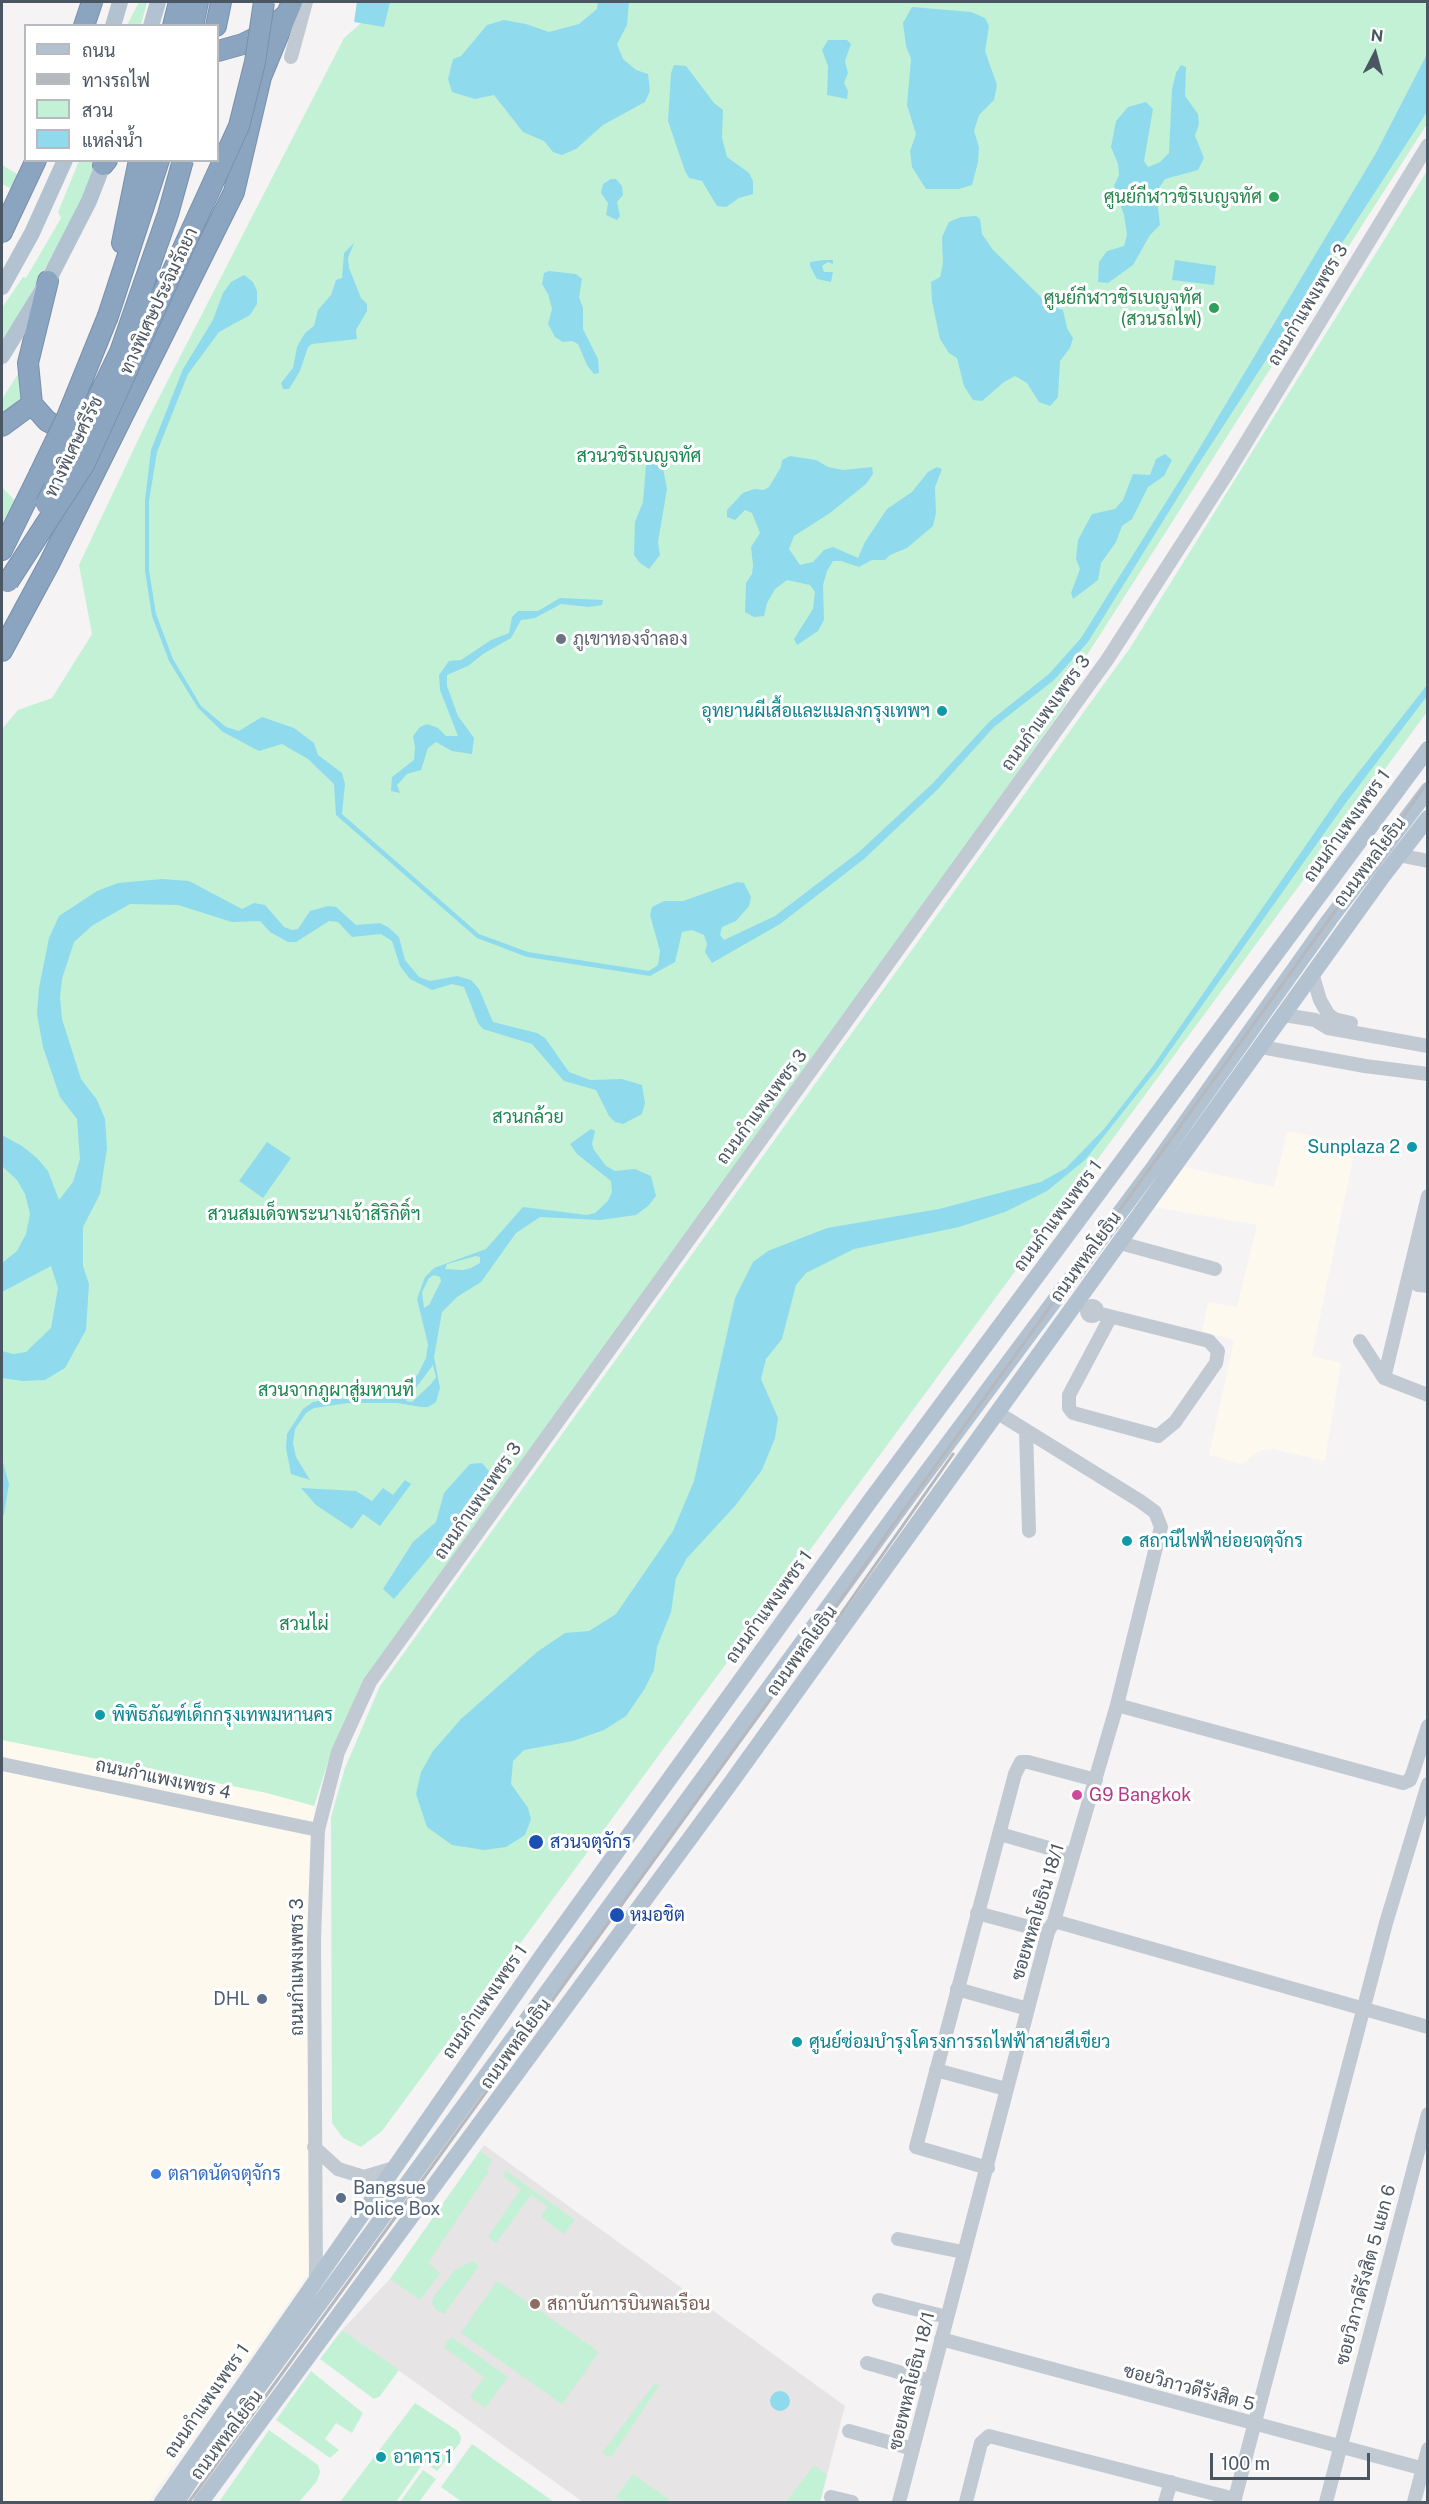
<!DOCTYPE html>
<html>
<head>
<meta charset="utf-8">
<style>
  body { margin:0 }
  #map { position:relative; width:1429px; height:2504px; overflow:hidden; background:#f5f3f3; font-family:"Public Sans",Sarabun,sans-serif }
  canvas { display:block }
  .frame { position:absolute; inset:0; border:3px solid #4a5661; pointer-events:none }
  .legend { position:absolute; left:24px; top:24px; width:195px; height:138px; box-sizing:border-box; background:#fff; border:2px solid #b7bbc0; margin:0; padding:8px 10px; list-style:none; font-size:18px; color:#4a5661 }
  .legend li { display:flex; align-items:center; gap:12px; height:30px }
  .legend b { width:30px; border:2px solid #b7bbc0 }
  .north { position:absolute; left:1345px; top:24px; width:60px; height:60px; -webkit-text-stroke:4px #fff; paint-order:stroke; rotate:6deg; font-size:16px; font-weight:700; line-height:24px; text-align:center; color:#4a5661 }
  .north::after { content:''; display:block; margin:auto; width:21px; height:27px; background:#4a5661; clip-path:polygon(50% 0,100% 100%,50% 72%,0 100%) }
  .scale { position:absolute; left:1210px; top:2453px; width:160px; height:27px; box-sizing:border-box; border:3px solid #4a5661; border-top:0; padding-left:8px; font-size:18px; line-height:21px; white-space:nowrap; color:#4a5661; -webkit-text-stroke:4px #fff; paint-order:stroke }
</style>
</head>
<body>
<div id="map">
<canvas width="1429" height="2504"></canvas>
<div class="frame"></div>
<ul class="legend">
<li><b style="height:8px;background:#b3c2d1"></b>ถนน</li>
<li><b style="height:8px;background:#b5b8bd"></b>ทางรถไฟ</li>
<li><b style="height:16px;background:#c3f1d5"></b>สวน</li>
<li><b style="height:16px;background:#90daee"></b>แหล่งน้ำ</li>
</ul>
<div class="north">N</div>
<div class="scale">100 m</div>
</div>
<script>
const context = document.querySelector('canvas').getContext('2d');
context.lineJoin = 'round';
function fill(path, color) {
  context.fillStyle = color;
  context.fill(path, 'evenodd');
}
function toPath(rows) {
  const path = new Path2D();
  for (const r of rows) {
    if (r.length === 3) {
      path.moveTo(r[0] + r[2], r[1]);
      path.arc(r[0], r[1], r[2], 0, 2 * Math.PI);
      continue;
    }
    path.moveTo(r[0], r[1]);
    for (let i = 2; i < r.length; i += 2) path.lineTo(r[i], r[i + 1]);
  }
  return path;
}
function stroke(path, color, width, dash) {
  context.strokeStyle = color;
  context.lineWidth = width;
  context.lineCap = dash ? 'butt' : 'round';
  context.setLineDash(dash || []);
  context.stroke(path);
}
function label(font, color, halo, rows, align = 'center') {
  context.font = font + ' "Public Sans",Sarabun,sans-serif';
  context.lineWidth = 6;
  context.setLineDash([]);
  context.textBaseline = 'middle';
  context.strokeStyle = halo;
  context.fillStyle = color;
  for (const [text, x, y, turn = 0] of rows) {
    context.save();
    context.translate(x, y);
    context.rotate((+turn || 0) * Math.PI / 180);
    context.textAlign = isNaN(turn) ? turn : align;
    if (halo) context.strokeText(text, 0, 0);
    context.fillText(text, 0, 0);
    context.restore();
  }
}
const commercial = toPath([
  [1287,1131,1356,1144,1312,1356,1341,1363,1325,1461,1272,1449,1261,1450,1242,1464,1209,1455,1234,1340,1202,1331,1208,1302,1237,1307,1257,1225,1154,1207,1184,1167,1274,1187],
  [2,1740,267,1793,314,1806,311,2260,308,2274,148,2502,2,2502]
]);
const education = toPath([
  [484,2145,845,2406,820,2502,583,2502,342,2330,390,2279]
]);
const green = toPath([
  [139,2,147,2,141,25,127,25],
  [385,2,1427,2,1427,124,1087,655,1065,705,753,1146,367,1676,328,1762,314,1806,267,1793,2,1740,2,729,18,710,52,698,92,634,79,565,147,421,344,38],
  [79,161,98,161,71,222,2,345,2,308,23,277,26,278,61,218,58,212],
  [2,165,24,178,16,191,2,184],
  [1427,171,1427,712,382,2131,361,2147,343,2138,332,2123,331,1817,345,1768,380,1686,1130,648],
  [20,371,24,400,2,419,2,399],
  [2,487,16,502,2,530],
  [480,2151,492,2160,487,2169,489,2171,428,2263,440,2273,420,2300,390,2279],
  [506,2171,575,2220,564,2234,541,2217,548,2207,531,2195,496,2243,488,2237,521,2189,503,2176],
  [472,2261,479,2266,444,2314,436,2310,432,2303,434,2296,455,2270],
  [497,2281,599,2352,562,2404,461,2333],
  [342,2330,399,2370,380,2396,374,2399,320,2359],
  [451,2337,508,2377,485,2408,470,2397,484,2377,444,2347],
  [311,2371,363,2413,352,2433,336,2423,325,2439,339,2450,330,2458,276,2420],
  [655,2383,659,2386,612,2456,607,2457,602,2453],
  [415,2403,458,2431,461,2437,460,2443,437,2471,424,2462,396,2502,340,2502],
  [269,2430,318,2465,320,2472,317,2481,299,2502,219,2502],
  [472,2444,554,2502,462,2502,441,2487],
  [814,2465,827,2475,820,2502,786,2502],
  [423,2470,436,2479,419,2502,400,2502],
  [633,2474,672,2502,624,2502,616,2497]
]);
const water = toPath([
  [357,2,390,2,384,27,354,22],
  [598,2,629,2,627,25,617,44,623,59,636,70,648,74,650,91,645,102,603,125,576,149,562,155,553,152,544,141,523,132,494,95,475,99,452,92,448,79,453,59,461,56,487,25,504,20,526,24,549,32,579,24,597,9],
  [912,7,971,12,985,18,989,26,985,51,997,85,994,100,979,115,974,131,979,147,978,162,972,185,959,189,926,189,912,167,910,151,916,134,907,105,911,59,906,46,903,23],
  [828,40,847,40,851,44,845,61,848,73,844,83,848,91,847,99,827,95,828,66,822,50],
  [1427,54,1427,112,1196,468,1088,642,1054,680,994,727,937,790,864,859,780,924,712,963,705,952,707,944,704,935,692,930,682,932,675,962,650,976,527,957,477,938,336,815,334,784,308,759,282,744,259,751,223,732,198,708,169,661,152,616,145,571,145,500,151,450,183,369,213,320,223,293,231,282,244,275,253,282,257,291,257,304,250,315,219,332,188,374,157,452,149,501,149,570,156,614,173,659,201,706,226,727,239,731,262,717,294,728,314,743,318,755,342,773,345,784,342,814,479,934,528,952,649,971,658,965,660,951,650,915,652,907,664,901,683,901,737,882,744,883,751,897,749,906,736,921,722,927,720,935,724,940,775,916,859,852,933,783,990,721,1049,674,1081,638,1193,459,1376,153],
  [674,65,686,66,714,103,723,110,722,138,727,157,749,173,753,181,753,194,739,198,726,207,717,206,702,181,689,178,685,171,668,121,671,73],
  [1181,65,1186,67,1185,96,1198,114,1199,124,1195,136,1204,158,1198,170,1165,179,1159,188,1157,199,1160,225,1150,235,1133,265,1108,283,1098,282,1099,262,1107,251,1124,246,1127,235,1124,215,1114,186,1119,175,1118,164,1111,147,1116,121,1128,107,1146,102,1153,109,1144,161,1148,167,1160,162,1169,153,1172,89,1176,73],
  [611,179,616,179,622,186,623,195,617,202,620,216,617,220,606,215,608,203,601,193,603,184],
  [976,216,980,219,982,234,993,250,1049,305,1063,310,1067,328,1073,338,1070,348,1060,361,1058,397,1050,406,1039,402,1027,383,1015,376,1004,382,982,401,973,400,964,386,957,358,949,353,940,339,932,301,931,282,940,277,943,263,942,237,949,222,961,217],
  [354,243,348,258,349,268,361,298,367,304,367,311,356,330,357,339,312,344,308,347,300,371,289,389,283,389,281,383,293,368,297,347,305,333,314,326,318,310,331,295,336,280,342,278,344,253],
  [823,260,833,260,833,264,828,262,822,266,824,272,833,272,831,282,817,279,810,266,810,262],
  [1175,260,1216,266,1214,285,1172,280],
  [549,271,576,274,582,279,579,297,583,308,583,329,598,359,599,373,594,374,587,365,578,344,572,341,563,342,555,337,548,324,552,309,548,294,542,284,544,273],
  [1165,454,1172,460,1164,476,1148,487,1132,519,1122,526,1116,542,1101,563,1098,580,1073,599,1071,593,1080,569,1076,559,1078,540,1092,514,1115,509,1123,500,1133,474,1150,475,1156,459],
  [790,456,816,460,828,467,843,470,872,467,873,474,866,484,830,513,794,536,789,549,800,565,813,562,824,550,833,547,858,558,865,542,887,509,912,492,928,472,937,467,942,469,935,487,936,513,933,526,907,548,890,555,885,560,872,560,859,567,841,561,833,561,827,571,823,585,824,620,818,631,797,645,794,639,813,609,815,592,810,585,787,580,775,589,767,603,764,616,754,617,745,612,746,583,752,574,753,565,751,547,760,533,752,513,745,510,735,520,727,517,727,510,743,493,754,489,764,490,769,487,781,467,782,460],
  [652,462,663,468,667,489,658,542,660,555,649,569,640,563,634,555,635,522,643,502,646,465],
  [560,598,603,600,602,605,589,607,561,604,535,618,521,620,511,638,483,654,468,666,447,675,447,686,458,716,474,738,472,754,452,751,436,742,428,748,421,770,407,774,397,785,400,793,391,791,392,777,414,760,415,747,413,736,420,727,427,724,438,728,446,736,458,736,440,690,439,675,449,661,461,660,491,640,509,633,512,617,518,611,538,611],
  [1427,685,1427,696,1345,804,1157,1069,1085,1160,1047,1191,1005,1212,959,1227,854,1249,806,1273,796,1285,782,1339,766,1359,761,1379,778,1418,775,1438,762,1470,735,1506,687,1558,676,1578,671,1612,657,1647,654,1670,644,1690,626,1716,604,1730,573,1741,524,1750,513,1761,511,1784,528,1808,531,1819,525,1835,506,1847,484,1850,452,1845,427,1827,416,1794,421,1772,433,1751,461,1719,537,1652,565,1633,589,1631,616,1614,673,1531,694,1481,735,1298,753,1262,768,1251,827,1228,939,1209,1041,1182,1066,1168,1104,1129,1153,1066,1340,796],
  [162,879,189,881,242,909,254,903,265,905,284,927,292,930,298,929,310,911,328,906,336,907,356,925,380,923,388,927,399,937,405,960,419,977,430,981,457,976,471,980,479,989,493,1022,537,1033,545,1038,569,1072,590,1080,622,1079,642,1085,645,1103,642,1114,623,1124,615,1122,609,1116,596,1090,564,1081,532,1044,483,1029,478,1023,464,987,452,984,432,990,410,979,400,966,392,941,381,934,352,937,338,922,329,921,296,942,288,942,270,932,260,921,232,922,178,905,130,904,93,925,74,942,62,979,60,997,62,1019,81,1079,97,1100,105,1119,107,1148,100,1194,83,1227,83,1266,89,1284,86,1330,65,1368,45,1380,23,1381,2,1378,2,1351,13,1354,26,1352,51,1328,58,1288,51,1266,2,1292,2,1263,17,1251,26,1234,30,1214,25,1194,17,1180,2,1166,2,1135,22,1146,37,1158,48,1171,59,1200,73,1182,80,1159,77,1119,60,1097,43,1047,37,1014,39,988,49,938,59,916,97,891,118,883],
  [591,1129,595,1131,592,1144,594,1150,606,1166,615,1171,635,1169,651,1176,656,1196,648,1206,636,1215,600,1220,540,1217,516,1233,481,1282,457,1297,442,1312,434,1357,440,1388,436,1402,428,1407,421,1407,397,1403,348,1403,314,1408,306,1413,295,1429,293,1443,296,1457,310,1480,291,1474,286,1448,287,1434,303,1409,313,1402,330,1399,378,1398,403,1389,418,1374,426,1358,428,1344,417,1299,425,1277,434,1268,486,1249,523,1207,587,1215,595,1213,608,1201,612,1192,611,1181,577,1154,570,1144],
  [476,1256,480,1257,480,1263,471,1268,463,1270,445,1269,447,1264],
  [434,1275,440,1277,441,1281,429,1305,424,1308,422,1292,429,1278],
  [433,1365,436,1377,431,1384,412,1402,406,1401],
  [267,1142,291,1158,263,1198,239,1181],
  [2,1459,9,1484,4,1514,2,1517],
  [482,1463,489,1471,488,1488,394,1599,383,1589,413,1542,436,1522,444,1493,470,1464],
  [405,1480,411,1484,380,1526,363,1514,352,1529,316,1505,301,1488,356,1491,372,1501,383,1488,393,1495],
  [780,2401,10]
]);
const minor = toPath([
  [291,57,306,2],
  [1398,855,1428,861],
  [1312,973,1320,1000,1328,1014,1334,1019,1351,1023],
  [1284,1015,1315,1020,1328,1028,1428,1046],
  [1261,1047,1365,1066,1428,1074],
  [1428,1196,1384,1378,1428,1395],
  [1428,1240,1418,1285,1428,1286],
  [1120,1243,1215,1269],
  [1092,1311,5],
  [1097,1313,1209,1341,1218,1351,1216,1363,1175,1422,1158,1436,1073,1413,1069,1408,1069,1395,1110,1318],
  [1360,1341,1384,1378],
  [1026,1430,1029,1531],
  [1117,1705,1403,1783,1410,1780,1413,1772,1428,1726],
  [2,1764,318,1830],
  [1000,1834,1073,1855],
  [977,1913,1048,1932],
  [1054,1921,1428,2027],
  [957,1989,1028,2009],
  [936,2070,1006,2089],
  [314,2147,338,2169,364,2177,394,2168],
  [988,2168,916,2147,1015,1774,1021,1762,1028,1762,1096,1780],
  [898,2239,963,2252],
  [316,2278,314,1940,318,1830,338,1752,370,1682,1107,660,1225,477,1428,145],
  [879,2300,947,2317],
  [941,2339,1428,2470],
  [867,2363,930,2381],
  [849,2431,913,2449],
  [831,2497,852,2502],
  [899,2502,1048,1932,1054,1921,1117,1705,1161,1527,1155,1512,1140,1501,998,1413],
  [966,2502,981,2443,989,2436,1235,2499],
  [1165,2502,1171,2482],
  [1234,2502,1386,1923,1428,1784],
  [1326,2502,1428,2114],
  [1414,2502,1428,2449]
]);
const major = toPath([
  [113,26,120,2],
  [151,26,158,2],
  [2,287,32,233,65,160],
  [2,356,48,281,89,201,105,160],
  [162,2502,546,1950,870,1501,1428,749],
  [177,2502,193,2477,909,1496,1154,1167,1330,919,1428,790],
  [201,2502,730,1784,1383,876,1428,818]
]);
const highway = toPath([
  [84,26,92,2],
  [173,26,179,2],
  [193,26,198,2],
  [216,26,221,2],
  [218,51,243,44,263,34,287,14,292,2],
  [103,165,107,160],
  [2,232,36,160],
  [122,243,139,160],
  [48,281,28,363,32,404,47,421,75,436],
  [108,316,159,160],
  [2,426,32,404],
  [2,550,39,475],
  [2,651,49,564,234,192,261,77,287,14]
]);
const rail = toPath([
  [836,1621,953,1454],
  [189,2502,767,1704,893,1525,1428,782]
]);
const highwayBridge = toPath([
  [39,475,67,417,108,316],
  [46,504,120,352,168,214,183,160],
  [8,582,84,465,239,126,255,62,264,2]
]);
const markers = [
  [1274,197,6,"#2e9e5b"],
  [1214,308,6,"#2e9e5b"],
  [561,639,6,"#6b7280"],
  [942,711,6,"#0f9aa8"],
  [1412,1147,6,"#0f9aa8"],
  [1127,1541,6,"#0f9aa8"],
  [100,1715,6,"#0f9aa8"],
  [1077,1795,6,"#d1479c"],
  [536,1842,8,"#1a4fb4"],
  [617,1915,8,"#1a4fb4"],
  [262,1999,6,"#5c6f8a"],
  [797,2042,6,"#0f9aa8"],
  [156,2174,6,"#3f7fe0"],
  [341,2198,6,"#5c6f8a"],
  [535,2304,6,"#8d6e63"],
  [381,2457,6,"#0f9aa8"]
];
const leisureNames = [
  ["ศูนย์กีฬาวชิรเบญจทัศ",1262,197],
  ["ศูนย์กีฬาวชิรเบญจทัศ",1202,298],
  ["(สวนรถไฟ)",1202,319]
];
const streetNames = [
  ["ทางพิเศษประจิมรัถยา",159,301,-65],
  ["ถนนกำแพงเพชร 3",1308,305,-59],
  ["ทางพิเศษศรีรัช",74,447,-64],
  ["ถนนกำแพงเพชร 3",1046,713,-54],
  ["ถนนกำแพงเพชร 1",1347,826,-54],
  ["ถนนพหลโยธิน",1370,862,-53],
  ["ถนนกำแพงเพชร 3",762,1107,-53],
  ["ถนนกำแพงเพชร 1",1058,1216,-53],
  ["ถนนพหลโยธิน",1086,1257,-54],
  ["ถนนกำแพงเพชร 3",478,1501,-55],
  ["ถนนกำแพงเพชร 1",769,1607,-54],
  ["ถนนพหลโยธิน",802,1651,-54],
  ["ถนนกำแพงเพชร 4",163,1779,12],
  ["ซอยพหลโยธิน 18/1",1038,1912,-73],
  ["ถนนกำแพงเพชร 3",297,1967,-90],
  ["ถนนกำแพงเพชร 1",485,2002,-55],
  ["ถนนพหลโยธิน",516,2044,-54],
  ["ซอยวิภาวดีรังสิต 5 แยก 6",1366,2275,-75],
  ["ซอยพหลโยธิน 18/1",912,2381,-76],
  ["ซอยวิภาวดีรังสิต 5",1189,2388,15],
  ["ถนนกำแพงเพชร 1",207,2401,-55],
  ["ถนนพหลโยธิน",227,2435,-53]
];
const parkNames = [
  ["สวนวชิรเบญจทัศ",639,456],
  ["สวนกล้วย",528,1117],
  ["สวนสมเด็จพระนางเจ้าสิริกิติ์ฯ",314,1214],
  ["สวนจากภูผาสู่มหานที",336,1390],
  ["สวนไผ่",304,1624]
];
const worshipNames = [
  ["ภูเขาทองจำลอง",573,639]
];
const cultureNames = [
  ["อุทยานผีเสื้อและแมลงกรุงเทพฯ",930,711,"right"],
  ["Sunplaza 2",1400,1147,"right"],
  ["สถานีไฟฟ้าย่อยจตุจักร",1139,1541],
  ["พิพิธภัณฑ์เด็กกรุงเทพมหานคร",112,1715],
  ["ศูนย์ซ่อมบำรุงโครงการรถไฟฟ้าสายสีเขียว",809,2042],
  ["อาคาร 1",393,2457]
];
const hotelNames = [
  ["G9 Bangkok",1089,1795]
];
const transitNames = [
  ["สวนจตุจักร",550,1842],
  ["หมอชิต",630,1915]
];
const serviceNames = [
  ["DHL",250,1999],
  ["Bangsue",353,2188,"left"],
  ["Police Box",353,2209,"left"]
];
const shopNames = [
  ["ตลาดนัดจตุจักร",168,2174]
];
const educationNames = [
  ["สถาบันการบินพลเรือน",547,2304]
];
fill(commercial, '#fdf9ef');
fill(education, '#e6e4e5');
fill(green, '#c3f1d5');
fill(water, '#90daee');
stroke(highway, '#7690ad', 22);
stroke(minor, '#c1cad2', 14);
stroke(major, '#b3c2d1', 16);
stroke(highway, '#8ba5c1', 20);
stroke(rail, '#b5b8bd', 3);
stroke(highwayBridge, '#7690ad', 22, []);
stroke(highwayBridge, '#8ba5c1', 20);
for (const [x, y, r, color] of markers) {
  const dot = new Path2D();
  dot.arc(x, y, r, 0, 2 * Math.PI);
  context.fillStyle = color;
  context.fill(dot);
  stroke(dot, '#fff', 2);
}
label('18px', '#27864d', '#fff', leisureNames, 'right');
label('18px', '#4a5661', '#fff', streetNames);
label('18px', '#17864f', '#fff', parkNames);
label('18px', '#5b616d', '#fff', worshipNames, 'left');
label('18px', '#0d838f', '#fff', cultureNames, 'left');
label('18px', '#b23c85', '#fff', hotelNames, 'left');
label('18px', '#164399', '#fff', transitNames, 'left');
label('18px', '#4e5e75', '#fff', serviceNames, 'right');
label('18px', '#366cbe', '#fff', shopNames, 'left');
label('18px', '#785e54', '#fff', educationNames, 'left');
</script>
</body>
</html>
